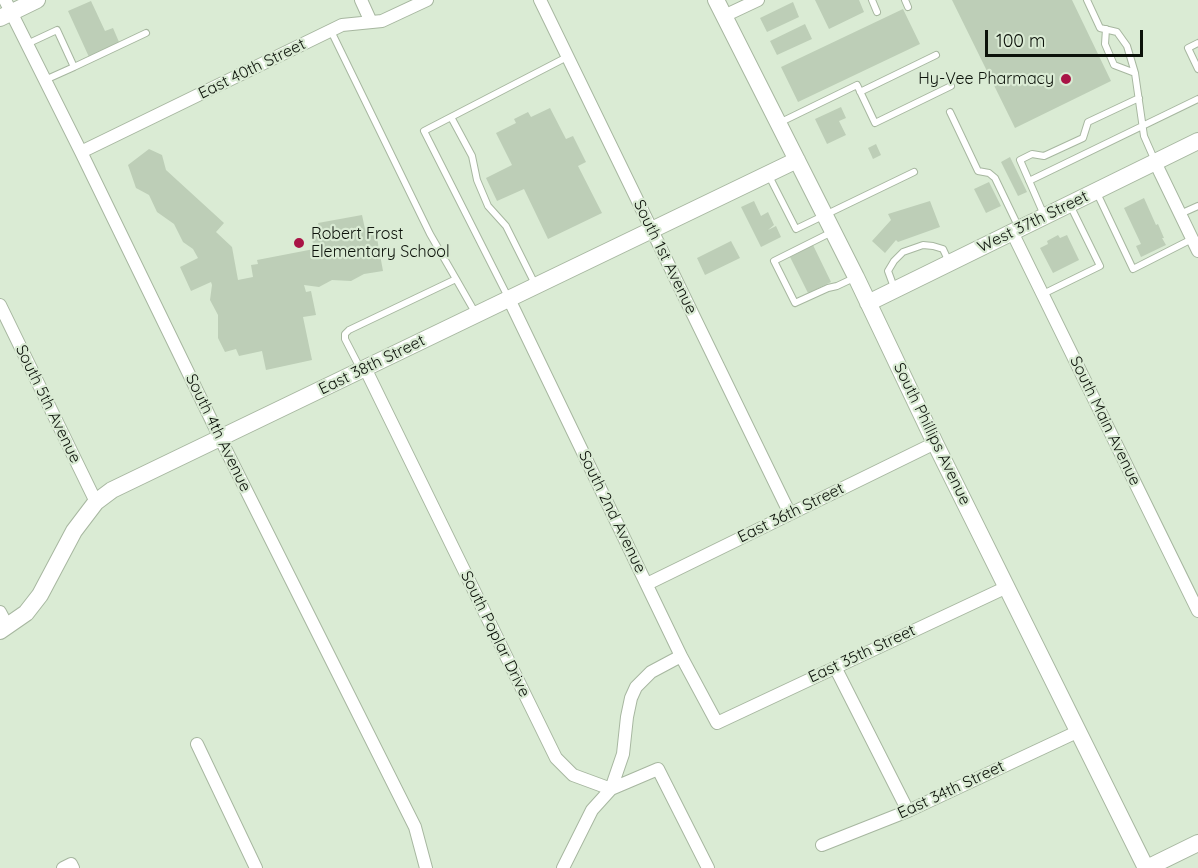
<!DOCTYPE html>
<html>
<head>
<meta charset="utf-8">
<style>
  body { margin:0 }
  #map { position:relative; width:1198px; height:868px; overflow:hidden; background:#daebd4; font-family:Quicksand,sans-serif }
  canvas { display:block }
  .scale { position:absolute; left:985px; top:30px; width:158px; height:27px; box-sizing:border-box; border:3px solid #0c120a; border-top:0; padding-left:8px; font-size:18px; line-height:21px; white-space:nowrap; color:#0c120a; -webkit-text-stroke:4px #daebd4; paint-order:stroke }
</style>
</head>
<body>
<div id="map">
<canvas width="1198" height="868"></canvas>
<div class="scale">100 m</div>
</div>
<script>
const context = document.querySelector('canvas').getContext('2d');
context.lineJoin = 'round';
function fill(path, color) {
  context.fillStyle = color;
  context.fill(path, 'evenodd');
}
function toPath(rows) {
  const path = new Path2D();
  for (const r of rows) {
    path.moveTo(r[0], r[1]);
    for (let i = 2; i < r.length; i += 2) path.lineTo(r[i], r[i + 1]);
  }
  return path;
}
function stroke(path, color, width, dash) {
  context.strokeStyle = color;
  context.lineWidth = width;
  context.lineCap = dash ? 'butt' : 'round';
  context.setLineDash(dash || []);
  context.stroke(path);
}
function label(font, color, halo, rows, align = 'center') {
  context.font = font + ' Quicksand,sans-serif';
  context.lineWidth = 4.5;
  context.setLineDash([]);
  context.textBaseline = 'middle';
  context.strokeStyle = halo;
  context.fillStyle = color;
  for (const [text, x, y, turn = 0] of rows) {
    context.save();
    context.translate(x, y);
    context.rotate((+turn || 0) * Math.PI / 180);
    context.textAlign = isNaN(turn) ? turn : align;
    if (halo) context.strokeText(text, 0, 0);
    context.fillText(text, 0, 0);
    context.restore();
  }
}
const building = toPath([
  [815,0,859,0,864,12,829,29],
  [952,0,1072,0,1111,81,1015,128],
  [91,1,105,31,113,28,119,42,89,57,68,11],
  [793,2,799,17,767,32,760,18],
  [903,9,920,44,798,102,781,67],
  [805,24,812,39,777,55,770,41],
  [841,107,846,118,839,121,846,135,827,144,815,119],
  [550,108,566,139,573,136,586,162,578,166,602,213,548,239,524,189,497,201,486,178,512,165,496,133,516,123,514,119,528,112,531,117],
  [876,144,881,155,873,159,868,148],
  [149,149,162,155,166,170,224,223,216,232,232,247,238,280,253,277,251,265,258,264,257,260,314,249,311,233,320,232,318,223,362,215,365,229,375,227,383,271,364,274,351,281,332,280,319,287,304,285,306,292,311,291,316,315,303,317,312,360,266,370,262,351,239,356,236,349,225,352,218,338,218,315,210,300,212,285,211,282,191,291,180,267,198,258,193,249,183,242,174,224,157,212,149,195,136,188,128,165],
  [1010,157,1027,192,1018,196,1001,162],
  [989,182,1001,206,986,213,974,189],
  [1144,198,1156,225,1158,224,1164,238,1162,238,1166,245,1141,257,1136,246,1141,244,1124,208],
  [754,201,761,216,768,212,774,225,768,230,776,226,781,237,761,247,741,207],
  [930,201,940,227,898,242,896,240,885,253,872,241,891,220,888,214],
  [1058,235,1060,238,1067,235,1079,260,1053,273,1040,248,1048,244,1047,241],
  [731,241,740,258,705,275,697,258],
  [813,245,831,282,808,293,790,257]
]);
const lane = toPath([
  [872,0,877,12],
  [905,0,908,7],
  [1087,0,1100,28,1117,32,1127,46,1135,73,1144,136,1155,161],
  [1106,29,1105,44,1114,65,1135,73],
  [331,31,430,234,456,279],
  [1198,43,1188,48,1198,69],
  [27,44,57,30,74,67,45,80],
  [74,67,146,33],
  [860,92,936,55],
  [950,112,978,171,989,173,995,178,1019,228],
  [451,117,472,156,477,180,488,206,506,226,535,284],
  [779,123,857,85,875,123,951,86],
  [769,176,796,229,914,172],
  [1029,181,1198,99],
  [1096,191,1133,269,1192,239],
  [1180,214,1198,206],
  [1044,215,1020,160,1032,154,1044,156,1083,138,1088,122,1139,98],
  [832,232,774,261,795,303,828,288,837,286,856,277],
  [895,290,888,271,894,261,903,252,923,245,933,246,943,249,949,262],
  [1043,294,1100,266,1070,205],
  [508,297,424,131,567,57],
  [360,368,345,339,345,334,349,330,456,279,476,314]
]);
const street = toPath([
  [5,0,81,152,220,438,415,827,426,868],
  [361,0,371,22],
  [540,0,790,514],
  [724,16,758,0],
  [81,152,342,25,382,21,427,0],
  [1155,162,1198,251],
  [1012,232,1198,611],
  [509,299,681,656,717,723,1007,587],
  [0,305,96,502],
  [365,368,556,758,573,775,611,789],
  [647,584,935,443],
  [0,612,8,627],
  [835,667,908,811],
  [197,744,256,868],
  [611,789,658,769,708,868],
  [822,845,908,811,1079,731],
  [63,868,71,864,73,868],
  [563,868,592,810,611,789,623,754,627,717,631,698,636,687,651,672,681,656]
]);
const secondary = toPath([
  [716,0,856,277,935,443,1146,868],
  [0,18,37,0],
  [868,303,1198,141],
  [0,631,26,613,40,595,74,531,96,502,112,490,797,160],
  [1147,868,1198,843]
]);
const markers = [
  [1066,79,6,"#a91446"],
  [299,243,6,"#a91446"]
];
const streetNames = [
  ["East 40th Street",252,69,-26],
  ["West 37th Street",1033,222,-26],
  ["South 1st Avenue",665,257,64],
  ["East 38th Street",372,365,-26],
  ["South 5th Avenue",48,404,64],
  ["South Main Avenue",1105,421,64],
  ["South 4th Avenue",218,433,64],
  ["South Phillips Avenue",932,434,64],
  ["South 2nd Avenue",612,512,64],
  ["East 36th Street",791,513,-26],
  ["South Poplar Drive",495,634,64],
  ["East 35th Street",862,654,-25],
  ["East 34th Street",951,790,-25]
];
const poiNames = [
  ["Hy-Vee Pharmacy",1054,79],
  ["Robert Frost",311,234,"left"],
  ["Elementary School",311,252,"left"]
];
fill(building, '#bdceb7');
stroke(lane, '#a7b7a0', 8);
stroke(street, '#a7b7a0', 14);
stroke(secondary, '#a7b7a0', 18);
stroke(lane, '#fff', 6);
stroke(street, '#fff', 12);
stroke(secondary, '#fff', 16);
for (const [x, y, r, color] of markers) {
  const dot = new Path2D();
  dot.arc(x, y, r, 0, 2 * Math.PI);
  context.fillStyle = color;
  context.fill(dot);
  stroke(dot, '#daebd4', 2);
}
label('16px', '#0c120a', '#daebd4', streetNames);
label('16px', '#0c120a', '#daebd4', poiNames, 'right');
</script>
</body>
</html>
